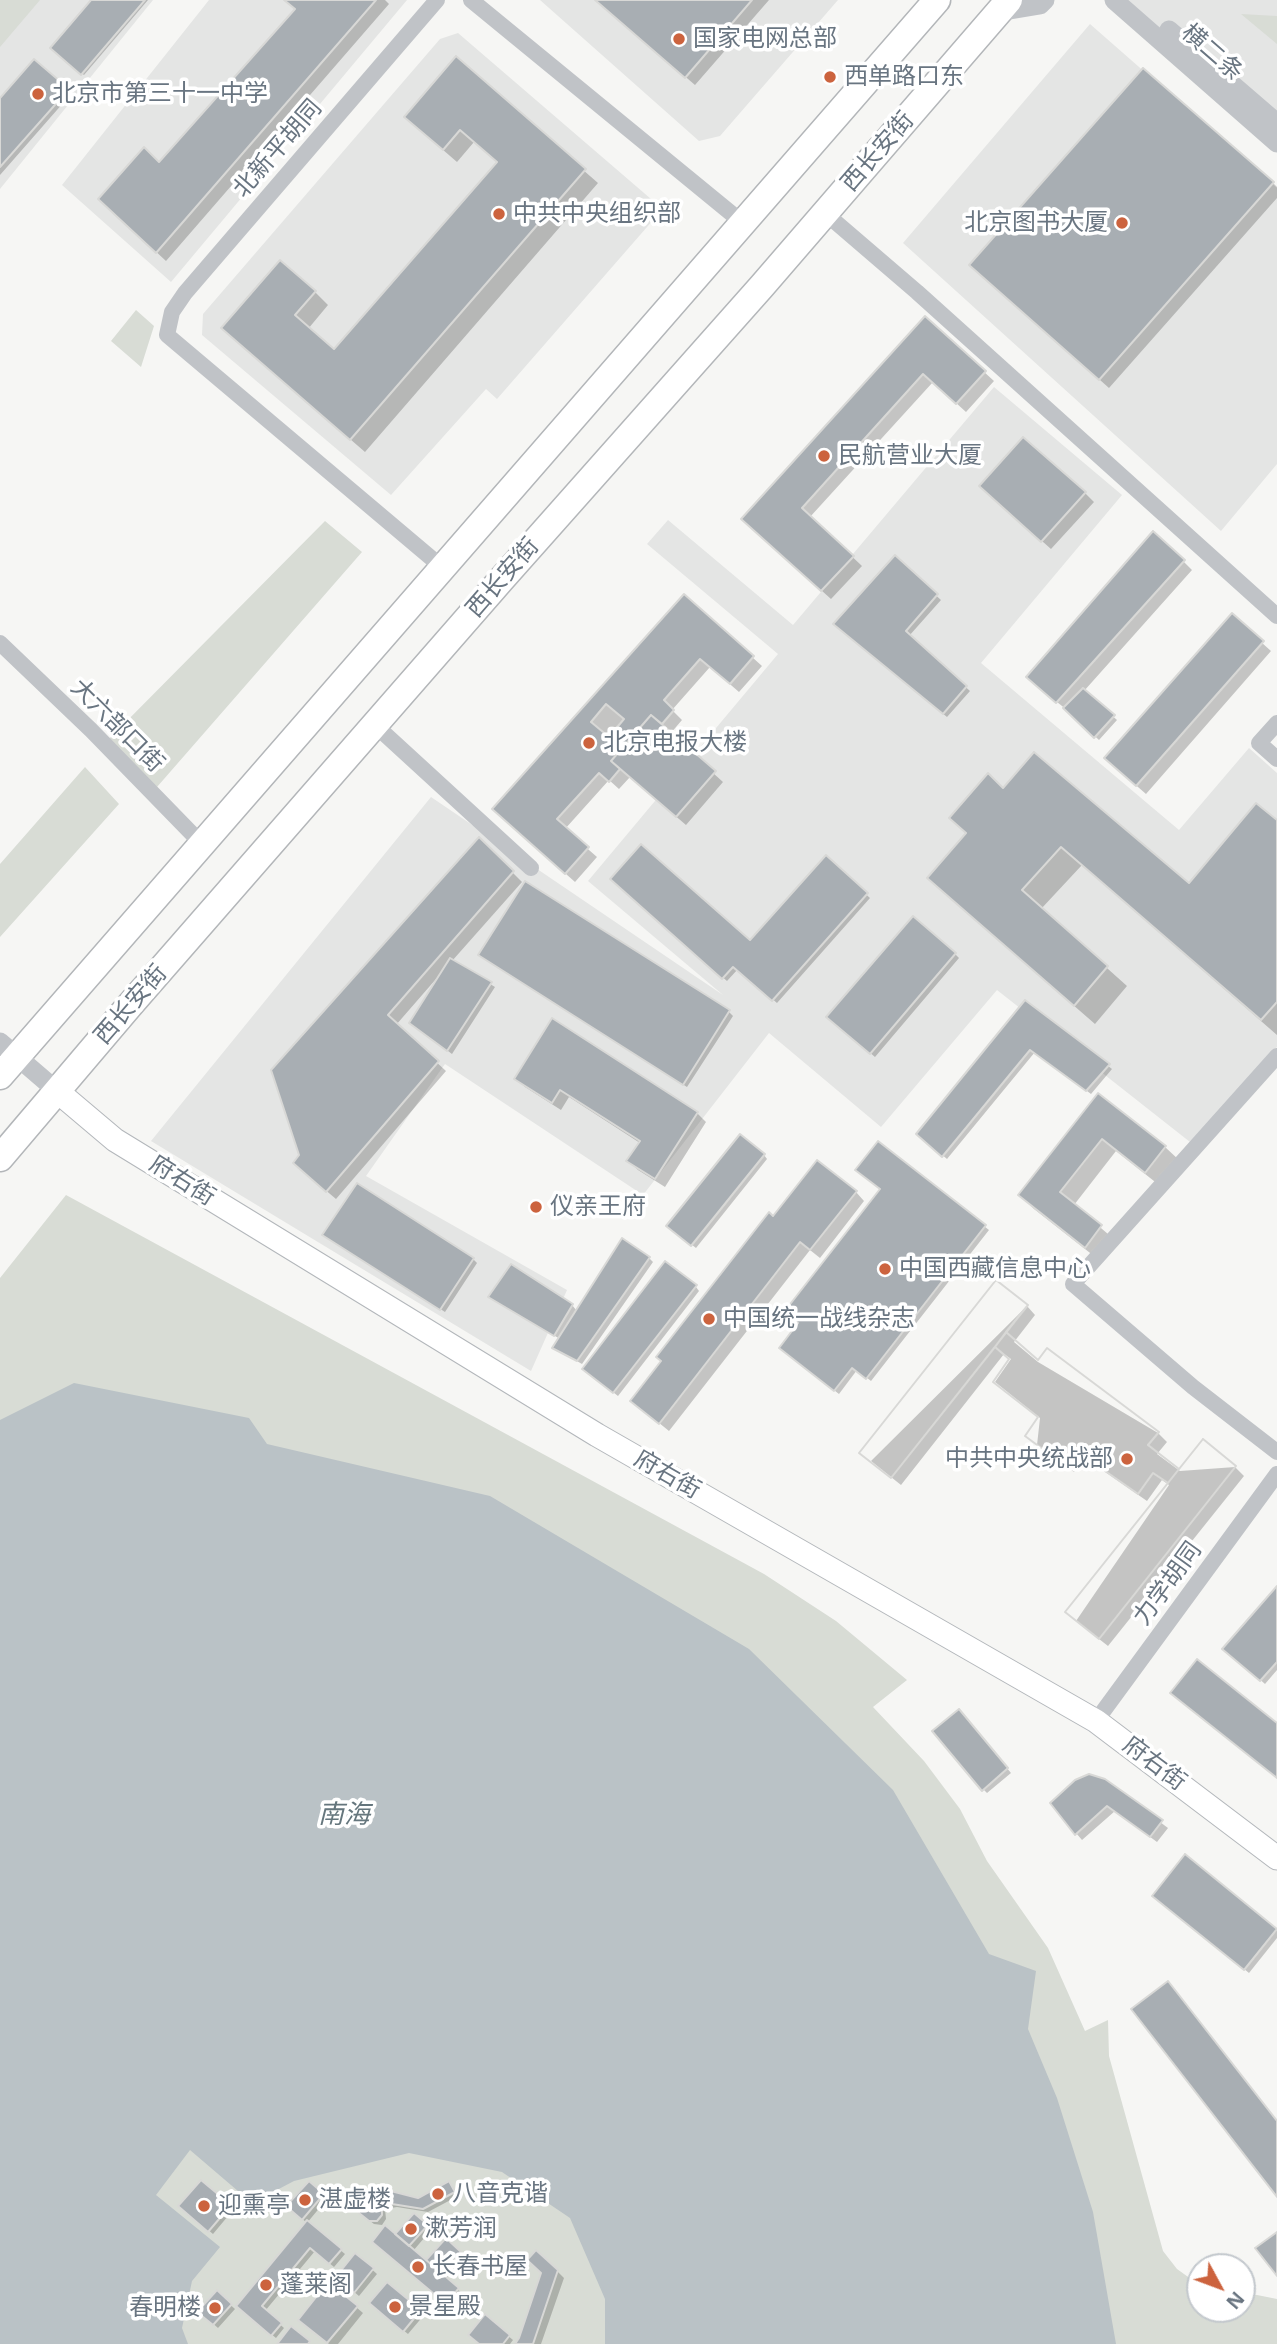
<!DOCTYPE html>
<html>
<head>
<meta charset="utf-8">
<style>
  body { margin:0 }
  #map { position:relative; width:1277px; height:2344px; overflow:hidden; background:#f6f6f4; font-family:"Noto Sans",sans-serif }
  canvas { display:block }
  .north { position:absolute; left:1186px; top:2253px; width:70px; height:70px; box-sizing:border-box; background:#fff; border:2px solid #c3c8cd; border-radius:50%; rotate:131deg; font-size:19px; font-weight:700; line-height:28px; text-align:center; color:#697581 }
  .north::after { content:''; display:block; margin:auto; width:24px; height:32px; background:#cc633e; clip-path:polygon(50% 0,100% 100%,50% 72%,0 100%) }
</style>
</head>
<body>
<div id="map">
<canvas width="1277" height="2344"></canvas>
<div class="north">N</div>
</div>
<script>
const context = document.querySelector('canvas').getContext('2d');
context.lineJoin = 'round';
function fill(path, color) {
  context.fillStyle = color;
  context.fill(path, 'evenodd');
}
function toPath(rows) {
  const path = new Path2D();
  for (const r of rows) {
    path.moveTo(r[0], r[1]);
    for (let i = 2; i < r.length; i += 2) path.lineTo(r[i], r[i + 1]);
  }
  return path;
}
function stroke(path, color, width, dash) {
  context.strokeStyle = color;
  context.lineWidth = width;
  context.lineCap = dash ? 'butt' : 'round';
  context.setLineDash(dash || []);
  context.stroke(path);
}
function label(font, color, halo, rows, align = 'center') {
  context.font = font + ' "Noto Sans","Noto Sans SC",sans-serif';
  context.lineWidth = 7;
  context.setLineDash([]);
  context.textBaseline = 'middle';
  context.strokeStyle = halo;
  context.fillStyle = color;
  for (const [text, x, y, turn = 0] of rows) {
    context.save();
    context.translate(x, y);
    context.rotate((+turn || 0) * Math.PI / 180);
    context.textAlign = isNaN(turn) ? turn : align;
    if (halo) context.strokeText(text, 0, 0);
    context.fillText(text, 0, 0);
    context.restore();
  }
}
const built = toPath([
  [0,0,153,0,0,189],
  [209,0,407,0,171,282,62,185],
  [540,0,838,0,720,136,699,141],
  [1124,0,1277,0,1277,127],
  [1090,24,1277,188,1277,464,1221,531,903,243],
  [458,33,651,199,654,219,497,399,486,389,391,495,202,335,203,314,440,39],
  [994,387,1122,495,981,663,1179,830,1249,748,1277,773,1277,1047,1190,1142,997,990,881,1127,769,1033,643,1195,445,1064,366,1176,567,1290,531,1371,151,1141,431,797,723,995,588,881,778,654,647,544,668,520,793,625]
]);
const green = toPath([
  [0,0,40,0,0,47],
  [1241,14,1277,16,1277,44],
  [136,310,154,326,141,367,111,341],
  [325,521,362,552,157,787,109,739],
  [85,767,119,804,0,937,0,864],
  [66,1195,764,1574,836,1621,907,1680,873,1707,924,1761,960,1809,987,1861,1048,1948,1085,2031,1108,2020,1109,2056,1163,2251,1177,2269,1191,2279,1200,2282,1200,2309,1242,2309,1242,2292,1277,2299,1277,2344,0,2344,0,1278]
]);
const water = toPath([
  [74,1383,249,1418,267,1444,490,1496,749,1649,893,1790,989,1954,1036,1971,1028,2029,1057,2098,1093,2212,1116,2344,605,2344,605,2299,570,2218,502,2172,409,2153,294,2181,252,2203,190,2150,156,2195,220,2247,192,2281,182,2328,188,2344,0,2344,0,1420]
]);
const shadow = toPath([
  [94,0,148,0,84,75,52,48],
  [284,0,385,0,389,4,166,261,109,208,159,164,296,10],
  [596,0,769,0,695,85],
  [456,59,598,183,365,452,237,341,315,292,328,305,308,329,335,352,498,163,474,142,457,162,420,130],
  [35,61,71,94,0,175,0,100],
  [1143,70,1273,183,1277,187,1277,198,1109,388,980,273],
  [926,319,994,381,966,412,933,382,810,517,862,566,831,599,752,528],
  [1085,493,1094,502,1051,549,990,495],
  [895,558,941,600,909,636,970,691,947,717,839,628],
  [1183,561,1192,570,1084,691,1117,720,1099,740,1067,710,1037,686],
  [684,596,762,666,739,692,710,667,672,710,682,720,670,734,723,782,686,825,630,777,619,789,609,780,565,829,597,857,575,882,503,818],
  [1232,616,1271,651,1146,794,1115,767],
  [1003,791,1189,886,1277,823,1277,1035,1082,865,1041,909,1127,986,1095,1024,949,897,930,878,967,835,951,818],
  [479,839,522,882,452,961,495,987,452,1054,415,1026,438,980,436,979,396,1025,446,1071,336,1199,304,1172],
  [826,858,870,898,777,1003,738,969,727,981,612,879,750,943],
  [955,954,959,958,875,1057,833,1021],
  [480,955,729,1012,733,1016,687,1087],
  [1025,1002,1112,1069,1091,1094,1035,1052,947,1159,918,1134],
  [516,1078,697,1113,706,1122,665,1187,638,1170,629,1161,640,1143,569,1097,561,1110,525,1087],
  [1099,1095,1165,1147,1179,1160,1159,1185,1116,1151,1074,1205,1115,1240,1099,1260,1034,1209,1020,1195],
  [878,1144,989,1230,871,1381,857,1370,839,1394,785,1352,882,1190],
  [764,1155,767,1159,696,1248,673,1230],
  [856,1192,864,1201,820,1258,810,1250,669,1431,632,1401,773,1218],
  [324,1235,473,1259,477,1263,445,1312],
  [649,1258,653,1262,582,1364,554,1348,560,1339,490,1297,572,1305,577,1311],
  [696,1287,699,1291,618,1396,588,1373],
  [1027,1306,1035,1315,1014,1342,1038,1362,1158,1433,1167,1442,1157,1454,1180,1471,1235,1467,1244,1476,1108,1646,1076,1621,1169,1485,1162,1480,1147,1501,1085,1458,1074,1472,1037,1445,1040,1418,995,1382,1011,1359,1004,1354,901,1485,871,1461],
  [1277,1588,1277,1670,1265,1684,1229,1652],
  [963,1715,1011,1773,987,1793,983,1789],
  [1104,1780,1168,1828,1157,1842,1115,1811,1082,1840,1076,1833],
  [1185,1857,1277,1931,1277,1938,1249,1973,1158,1899],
  [449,2183,458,2196,428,2212,397,2207,385,2209,386,2219,382,2225,374,2224,365,2217,361,2204,418,2200],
  [309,2184,326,2200,307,2223,292,2210],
  [229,2206,233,2210,213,2234,185,2210],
  [414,2215,431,2230,413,2251,426,2262,446,2240,464,2257,446,2279,465,2296,453,2309,381,2248],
  [308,2223,345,2254,334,2267,315,2251,265,2311,284,2328,276,2338,242,2310],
  [356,2255,377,2274,359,2296,342,2282],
  [557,2271,564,2278,541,2344,517,2344],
  [217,2293,235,2309,218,2328,200,2312],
  [356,2307,363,2313,338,2344,329,2344,306,2326],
  [375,2307,420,2311,424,2315,408,2334],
  [485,2317,513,2340,510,2344,480,2344]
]);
const building = toPath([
  [91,0,145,0,81,75,50,48,91,0],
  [284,0,376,0,156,253,98,199,144,147,159,162,295,9,284,0],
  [595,0,752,0,685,78,595,0],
  [456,56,586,169,350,440,221,328,280,260,316,291,295,315,334,349,497,162,460,130,443,150,404,117,456,56],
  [34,59,69,89,0,167,0,98,34,59],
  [1143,68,1274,182,1099,380,969,265,1143,68],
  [925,316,986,371,956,404,923,374,802,508,854,556,821,591,741,519,925,316],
  [1023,437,1086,492,1041,542,979,486,1023,437],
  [1153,531,1185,560,1056,703,1026,677,1153,531],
  [895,555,938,594,906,631,967,686,943,714,833,624,895,555],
  [684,594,754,656,730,684,700,659,664,700,674,710,662,724,651,715,611,761,620,769,609,782,599,773,557,819,589,847,565,874,492,809,684,594],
  [1232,613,1264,641,1136,786,1104,758,1232,613],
  [1083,688,1115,715,1094,738,1063,708,1083,688],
  [606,704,624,719,609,737,591,722,606,704],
  [651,715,716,771,676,817,611,761,651,715],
  [1034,752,1189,883,1256,803,1277,820,1277,1002,1261,1020,1061,847,1022,890,1108,966,1074,1006,927,878,966,833,949,818,988,773,1003,788,1034,752],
  [479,837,514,871,388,1015,439,1061,326,1192,293,1163,299,1155,271,1070,479,837],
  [641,844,750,940,826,855,868,893,772,1001,733,967,722,979,610,879,641,844],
  [525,881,730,1010,683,1085,478,955,525,881],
  [913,916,956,953,870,1054,826,1017,913,916],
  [450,958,492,982,447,1051,409,1023,450,958],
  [1025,1000,1110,1064,1086,1091,1030,1050,942,1157,916,1134,1025,1000],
  [552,1018,698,1112,655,1179,626,1161,640,1141,560,1090,552,1103,514,1079,552,1018],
  [1098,1093,1166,1146,1145,1173,1102,1139,1060,1192,1102,1225,1085,1248,1018,1195,1098,1093],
  [740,1134,765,1154,691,1246,666,1226,740,1134],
  [878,1141,986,1225,866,1379,852,1368,834,1391,779,1348,798,1323,784,1312,880,1189,855,1170,878,1141],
  [817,1160,857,1191,810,1250,800,1242,659,1424,630,1401,661,1361,656,1357,769,1212,773,1216,817,1160],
  [357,1183,474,1258,440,1310,322,1235,357,1183],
  [622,1238,650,1257,577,1361,552,1348,622,1238],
  [665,1261,697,1285,613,1393,582,1369,665,1261],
  [511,1264,573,1304,554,1336,488,1297,511,1264],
  [996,1280,1028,1305,1006,1332,1038,1360,1047,1348,1159,1432,1148,1445,1179,1469,1203,1439,1236,1466,1099,1639,1065,1612,1168,1483,1153,1473,1138,1494,1075,1450,1064,1465,1025,1436,1038,1417,993,1382,1009,1359,995,1347,891,1478,859,1453,996,1280],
  [996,1280,1028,1305,891,1478,859,1453,996,1280],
  [1006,1332,1038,1360,1047,1348,1159,1432,1148,1445,1179,1469,1168,1483,1153,1473,1138,1494,1075,1450,1064,1465,1025,1436,1038,1417,993,1382,1009,1359,995,1347,1006,1332],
  [1203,1439,1236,1466,1099,1639,1065,1612,1203,1439],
  [1277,1586,1277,1662,1260,1681,1222,1649,1277,1586],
  [1197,1659,1277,1723,1277,1778,1170,1693,1197,1659],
  [959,1709,1008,1768,982,1791,932,1731,959,1709],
  [1089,1774,1105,1779,1163,1820,1150,1837,1107,1806,1075,1835,1050,1803,1075,1780,1089,1774],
  [1185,1854,1277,1929,1244,1970,1152,1896,1185,1854],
  [1168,1981,1277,2121,1277,2197,1131,2009,1168,1981],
  [201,2180,231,2205,208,2232,178,2206,201,2180],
  [309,2181,324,2194,302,2220,286,2206,309,2181],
  [449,2181,455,2192,423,2209,392,2204,382,2206,375,2197,387,2190,418,2198,449,2181],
  [367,2195,375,2197,382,2206,382,2215,377,2221,369,2221,359,2213,359,2204,367,2195],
  [414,2213,428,2225,409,2246,395,2234,414,2213],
  [307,2220,342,2249,329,2264,310,2248,262,2306,282,2323,271,2336,236,2306,307,2220],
  [385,2225,459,2288,446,2304,372,2242,385,2225],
  [1277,2232,1277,2276,1255,2248,1277,2232],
  [446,2238,461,2252,443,2274,426,2260,446,2238],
  [536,2250,558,2270,533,2344,515,2344,519,2338,541,2273,527,2260,536,2250],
  [355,2253,374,2268,354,2293,335,2278,355,2253],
  [328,2282,358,2306,327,2343,298,2320,328,2282],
  [387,2282,421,2310,403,2332,369,2303,387,2282],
  [217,2290,232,2304,213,2325,197,2312,217,2290],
  [485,2314,510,2335,503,2344,479,2344,468,2335,485,2314],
  [291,2326,310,2341,308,2344,277,2344,291,2326]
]);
const minor = toPath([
  [437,0,185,293,172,312,167,335,443,568],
  [471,0,743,223],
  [825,213,917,292,1277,616],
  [0,643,91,730,201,843],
  [1277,723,1259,743,1277,759],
  [375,725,531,868],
  [1277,1056,1073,1284,1193,1387,1277,1452],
  [1096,1721,1277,1474]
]);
const tertiary = toPath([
  [1114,0,1277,143],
  [998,12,1040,5,1045,0],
  [1169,30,1277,123],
  [0,1042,57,1091]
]);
const secondary = toPath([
  [57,1091,115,1140,597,1435,1096,1721,1277,1858]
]);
const trunk = toPath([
  [0,1076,937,0],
  [0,1158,130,1005,501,580,762,286,1009,0]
]);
const markers = [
  [679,39,7,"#cc633e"],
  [830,77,7,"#cc633e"],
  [38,94,7,"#cc633e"],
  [499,214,7,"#cc633e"],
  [1122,223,7,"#cc633e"],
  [824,456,7,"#cc633e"],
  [589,743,7,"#cc633e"],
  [536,1207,7,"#cc633e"],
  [885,1269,7,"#cc633e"],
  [709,1319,7,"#cc633e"],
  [1127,1459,7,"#cc633e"],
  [438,2194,7,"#cc633e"],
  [305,2200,7,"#cc633e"],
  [204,2206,7,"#cc633e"],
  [411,2229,7,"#cc633e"],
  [418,2267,7,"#cc633e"],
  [266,2285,7,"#cc633e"],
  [395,2307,7,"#cc633e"],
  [215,2308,7,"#cc633e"]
];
const poiNames = [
  ["国家电网总部",693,39],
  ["西单路口东",844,77],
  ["北京市第三十一中学",52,94],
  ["中共中央组织部",513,214],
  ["北京图书大厦",1108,223,"right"],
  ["民航营业大厦",838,456],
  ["北京电报大楼",603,743],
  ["仪亲王府",550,1207],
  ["中国西藏信息中心",899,1269],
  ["中国统一战线杂志",723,1319],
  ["中共中央统战部",1113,1459,"right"],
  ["八音克谐",452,2194],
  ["湛虚楼",319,2200],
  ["迎熏亭",218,2206],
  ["漱芳润",425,2229],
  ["长春书屋",432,2267],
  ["蓬莱阁",280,2285],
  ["景星殿",409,2307],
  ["春明楼",201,2308,"right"]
];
const streetNames = [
  ["横二条",1212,53,41],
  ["北新平胡同",278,149,-49],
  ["西长安街",878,152,-49],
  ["西长安街",503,578,-49],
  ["大六部口街",117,726,45],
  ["西长安街",131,1005,-49],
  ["府右街",182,1181,32],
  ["府右街",667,1475,30],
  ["力学胡同",1168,1584,-54],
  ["府右街",1154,1764,37]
];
const waterNames = [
  ["南海",344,1816]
];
fill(built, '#e4e5e4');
fill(green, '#d8dcd5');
fill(water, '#bac2c6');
fill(shadow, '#0003');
fill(building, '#a8aeb3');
stroke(building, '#d8d8d6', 2);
stroke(secondary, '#b3b7bb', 25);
stroke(trunk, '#b3b6b9', 29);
stroke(minor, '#c0c3c7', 16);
stroke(tertiary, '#c0c3c7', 19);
stroke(secondary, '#fff', 23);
stroke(trunk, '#fff', 26);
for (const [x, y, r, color] of markers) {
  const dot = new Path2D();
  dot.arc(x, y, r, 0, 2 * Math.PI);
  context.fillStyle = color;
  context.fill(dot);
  stroke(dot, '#fff', 2.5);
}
label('24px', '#697581', '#fff', poiNames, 'left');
label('24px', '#697581', '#fff', streetNames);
label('italic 26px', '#65767d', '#fff', waterNames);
</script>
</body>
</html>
